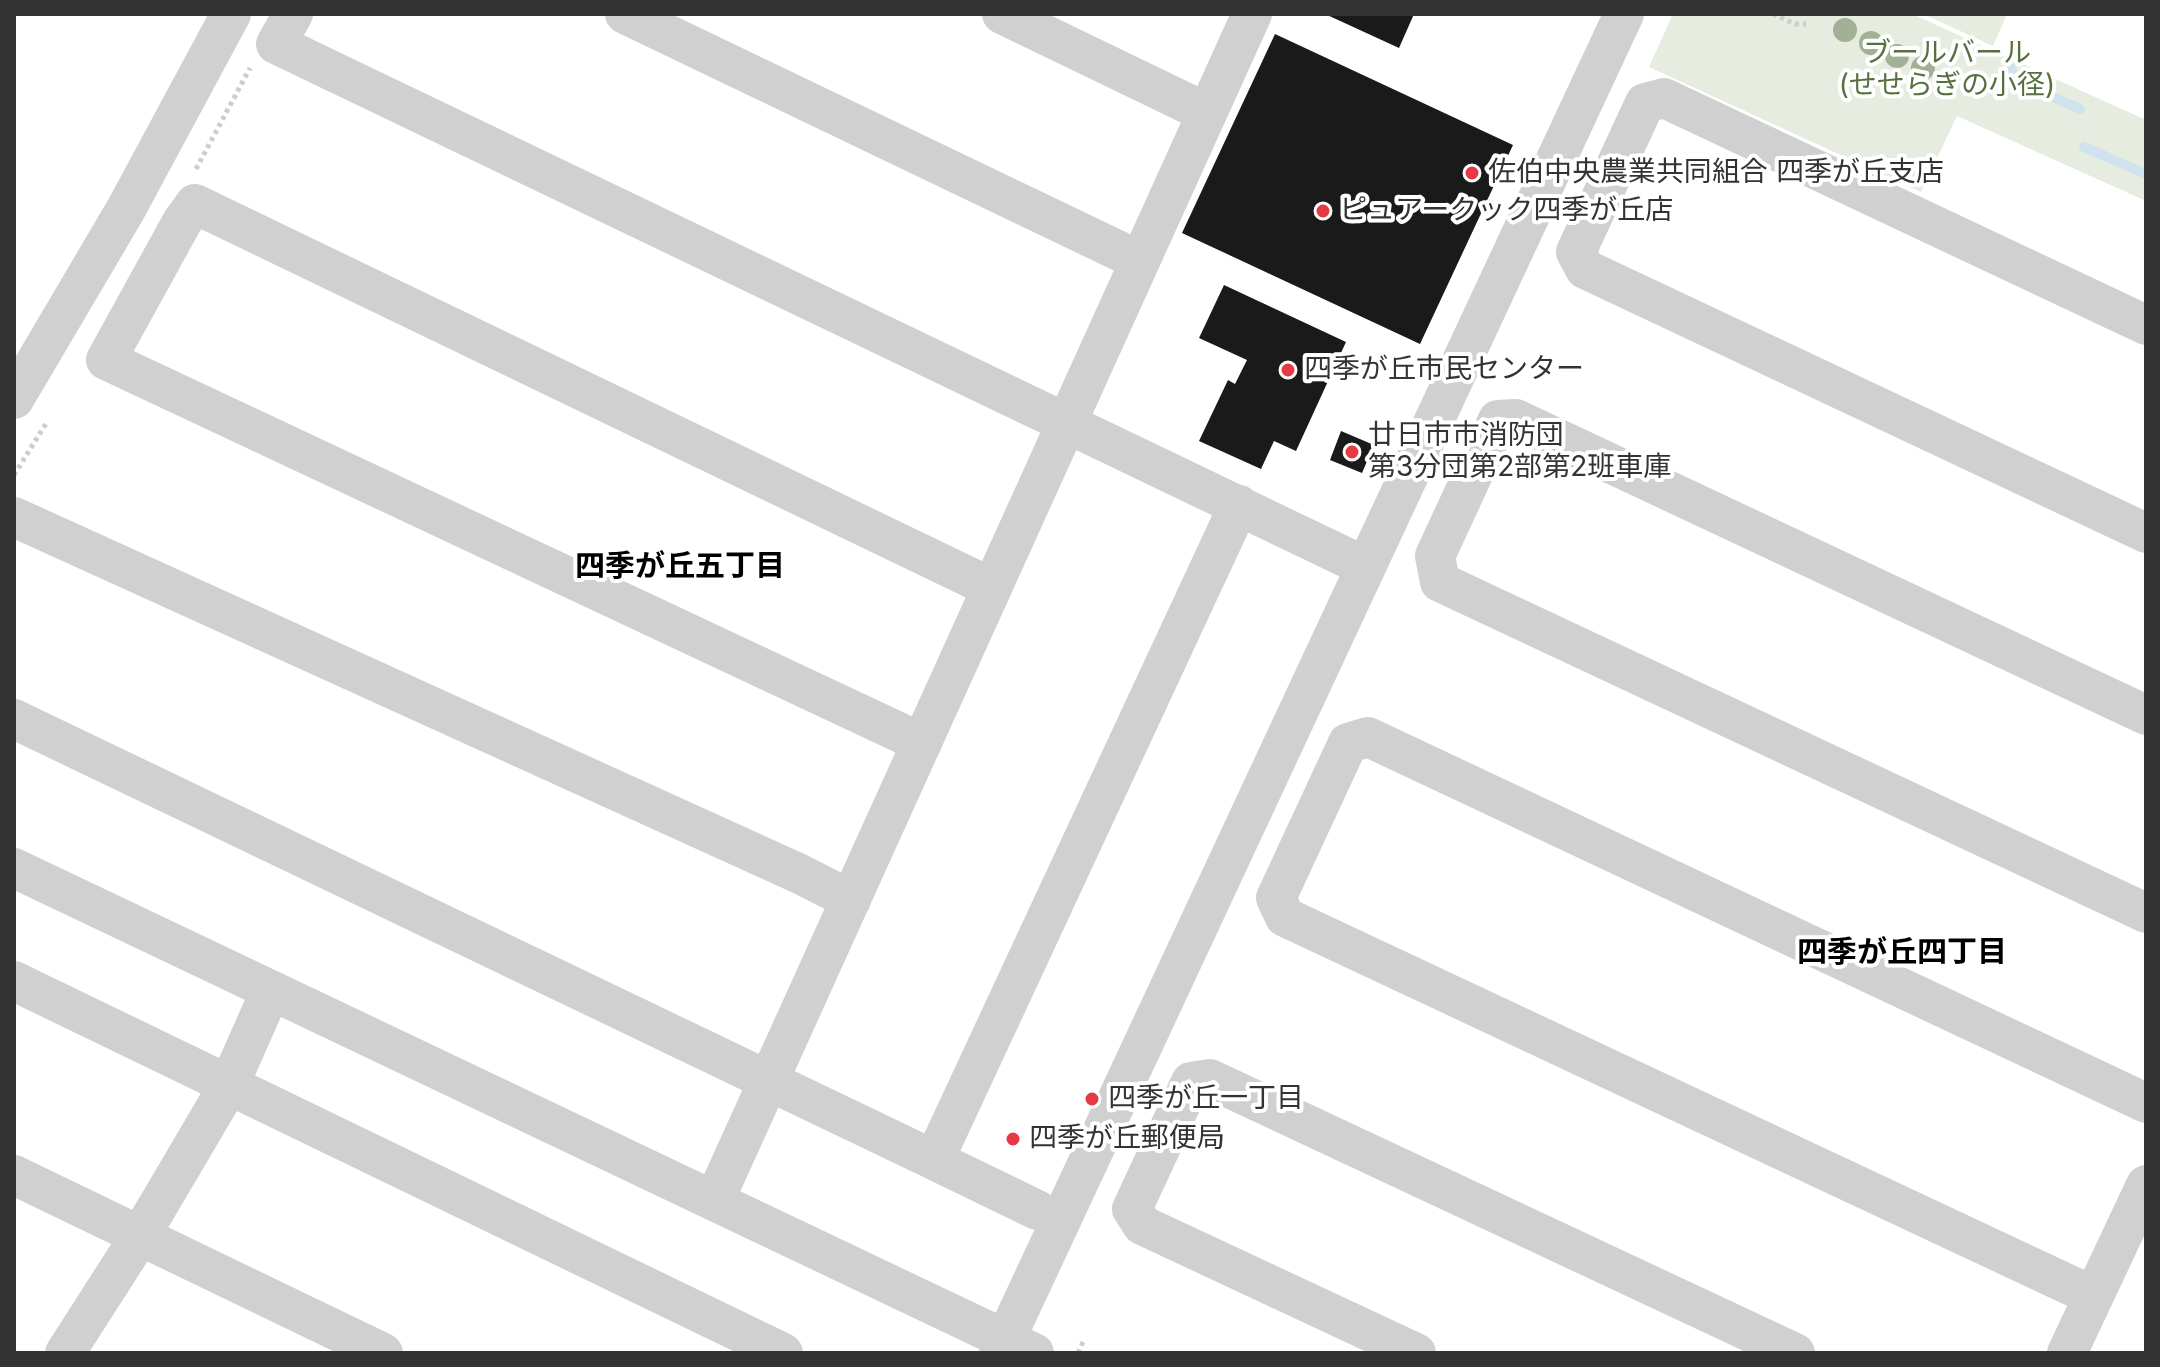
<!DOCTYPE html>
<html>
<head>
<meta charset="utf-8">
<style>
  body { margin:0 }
  #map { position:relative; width:2160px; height:1367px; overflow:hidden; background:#fff; font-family:Inter,sans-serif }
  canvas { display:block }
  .frame { position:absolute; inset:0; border:16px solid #333; pointer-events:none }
</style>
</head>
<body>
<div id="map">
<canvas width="2160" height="1367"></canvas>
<div class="frame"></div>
</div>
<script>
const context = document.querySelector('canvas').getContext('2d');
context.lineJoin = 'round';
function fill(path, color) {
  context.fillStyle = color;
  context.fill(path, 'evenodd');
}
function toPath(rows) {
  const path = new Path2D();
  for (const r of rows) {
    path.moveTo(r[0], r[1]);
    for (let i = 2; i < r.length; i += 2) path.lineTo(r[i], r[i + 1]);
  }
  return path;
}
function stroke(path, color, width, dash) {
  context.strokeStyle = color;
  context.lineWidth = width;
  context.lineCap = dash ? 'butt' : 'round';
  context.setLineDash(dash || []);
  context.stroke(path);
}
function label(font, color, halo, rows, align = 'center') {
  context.font = font + ' Inter,"Noto Sans JP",sans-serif';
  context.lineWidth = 8;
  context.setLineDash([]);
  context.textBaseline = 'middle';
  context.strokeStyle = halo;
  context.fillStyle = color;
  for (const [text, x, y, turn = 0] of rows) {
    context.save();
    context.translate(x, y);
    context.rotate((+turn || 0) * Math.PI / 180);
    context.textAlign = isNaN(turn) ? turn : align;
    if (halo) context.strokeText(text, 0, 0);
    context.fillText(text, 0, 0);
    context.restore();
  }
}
const green = toPath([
  [1673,14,1912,14,2146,120,2146,201,1957,116,1921,192,1649,67],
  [1923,14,2007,14,1993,46]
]);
const stream = toPath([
  [2010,66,2014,80,2080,109],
  [2084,147,2146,174]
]);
const building = toPath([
  [1325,14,1414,14,1399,48],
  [1275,34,1513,145,1420,344,1182,233],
  [1224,285,1346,342,1296,451,1274,441,1261,469,1199,441,1228,380,1235,384,1247,360,1199,338],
  [1341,431,1374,445,1362,473,1330,460]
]);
const path = toPath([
  [1773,14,1795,24,1806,24],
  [196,169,250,68],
  [14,475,47,422],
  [1078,1353,1083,1342]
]);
const minor = toPath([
  [293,14,276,44,1366,567],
  [625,14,1140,261],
  [1002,14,1207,113],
  [2146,325,1664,98,1645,103,1576,252,1585,269,2146,533],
  [14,399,126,209,231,14],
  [14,517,800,874,851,900],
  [2146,715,1516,419,1498,420,1435,556,1440,582,2146,913],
  [14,719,934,1160,1239,505],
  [922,743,106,360,182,222,195,204,992,588],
  [14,868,1034,1353],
  [14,981,783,1353],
  [934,1160,1037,1210],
  [14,1175,383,1353],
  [714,1201,1252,14],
  [2093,1296,1285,917,1276,898,1348,743,1368,737,2146,1103],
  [65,1353,140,1236,229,1085,271,990],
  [999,1353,1624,14],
  [1416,1353,1142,1225,1132,1209,1191,1082,1210,1079,1795,1353],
  [2067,1353,2146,1185]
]);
const trees = [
  [1845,30],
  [1871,43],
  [1897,56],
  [1923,68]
];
const markers = [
  [1472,173,8,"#e63946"],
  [1323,211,8,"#e63946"],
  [1288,370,8,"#e63946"],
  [1352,452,8,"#e63946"],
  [1092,1099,8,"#e63946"],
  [1013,1139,8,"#e63946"]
];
const parkNames = [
  ["ブールバール",1947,54],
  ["(せせらぎの小径)",1947,86]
];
const poiNames = [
  ["佐伯中央農業共同組合 四季が丘支店",1488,173],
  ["ピュアークック四季が丘店",1339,211],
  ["四季が丘市民センター",1304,370],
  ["廿日市市消防団",1368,436],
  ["第3分団第2部第2班車庫",1368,468],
  ["四季が丘一丁目",1108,1099],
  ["四季が丘郵便局",1029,1139]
];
const neighbourhoodNames = [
  ["四季が丘五丁目",680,567],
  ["四季が丘四丁目",1902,953]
];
fill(green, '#e6ecdf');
stroke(stream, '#cfe2ee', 10);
fill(building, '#1a1a1a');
stroke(path, '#cdcdcd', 5, [4, 4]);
stroke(minor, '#d0d0d0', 40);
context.fillStyle = '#a2b095';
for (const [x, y] of trees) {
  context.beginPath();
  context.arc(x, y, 12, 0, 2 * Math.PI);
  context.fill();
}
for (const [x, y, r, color] of markers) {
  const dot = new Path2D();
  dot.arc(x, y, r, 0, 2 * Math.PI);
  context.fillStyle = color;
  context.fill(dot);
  stroke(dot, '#fff', 3);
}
label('28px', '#56703f', '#fff', parkNames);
label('28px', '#333', '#fff', poiNames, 'left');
label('bold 30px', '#000', '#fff', neighbourhoodNames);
</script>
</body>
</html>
